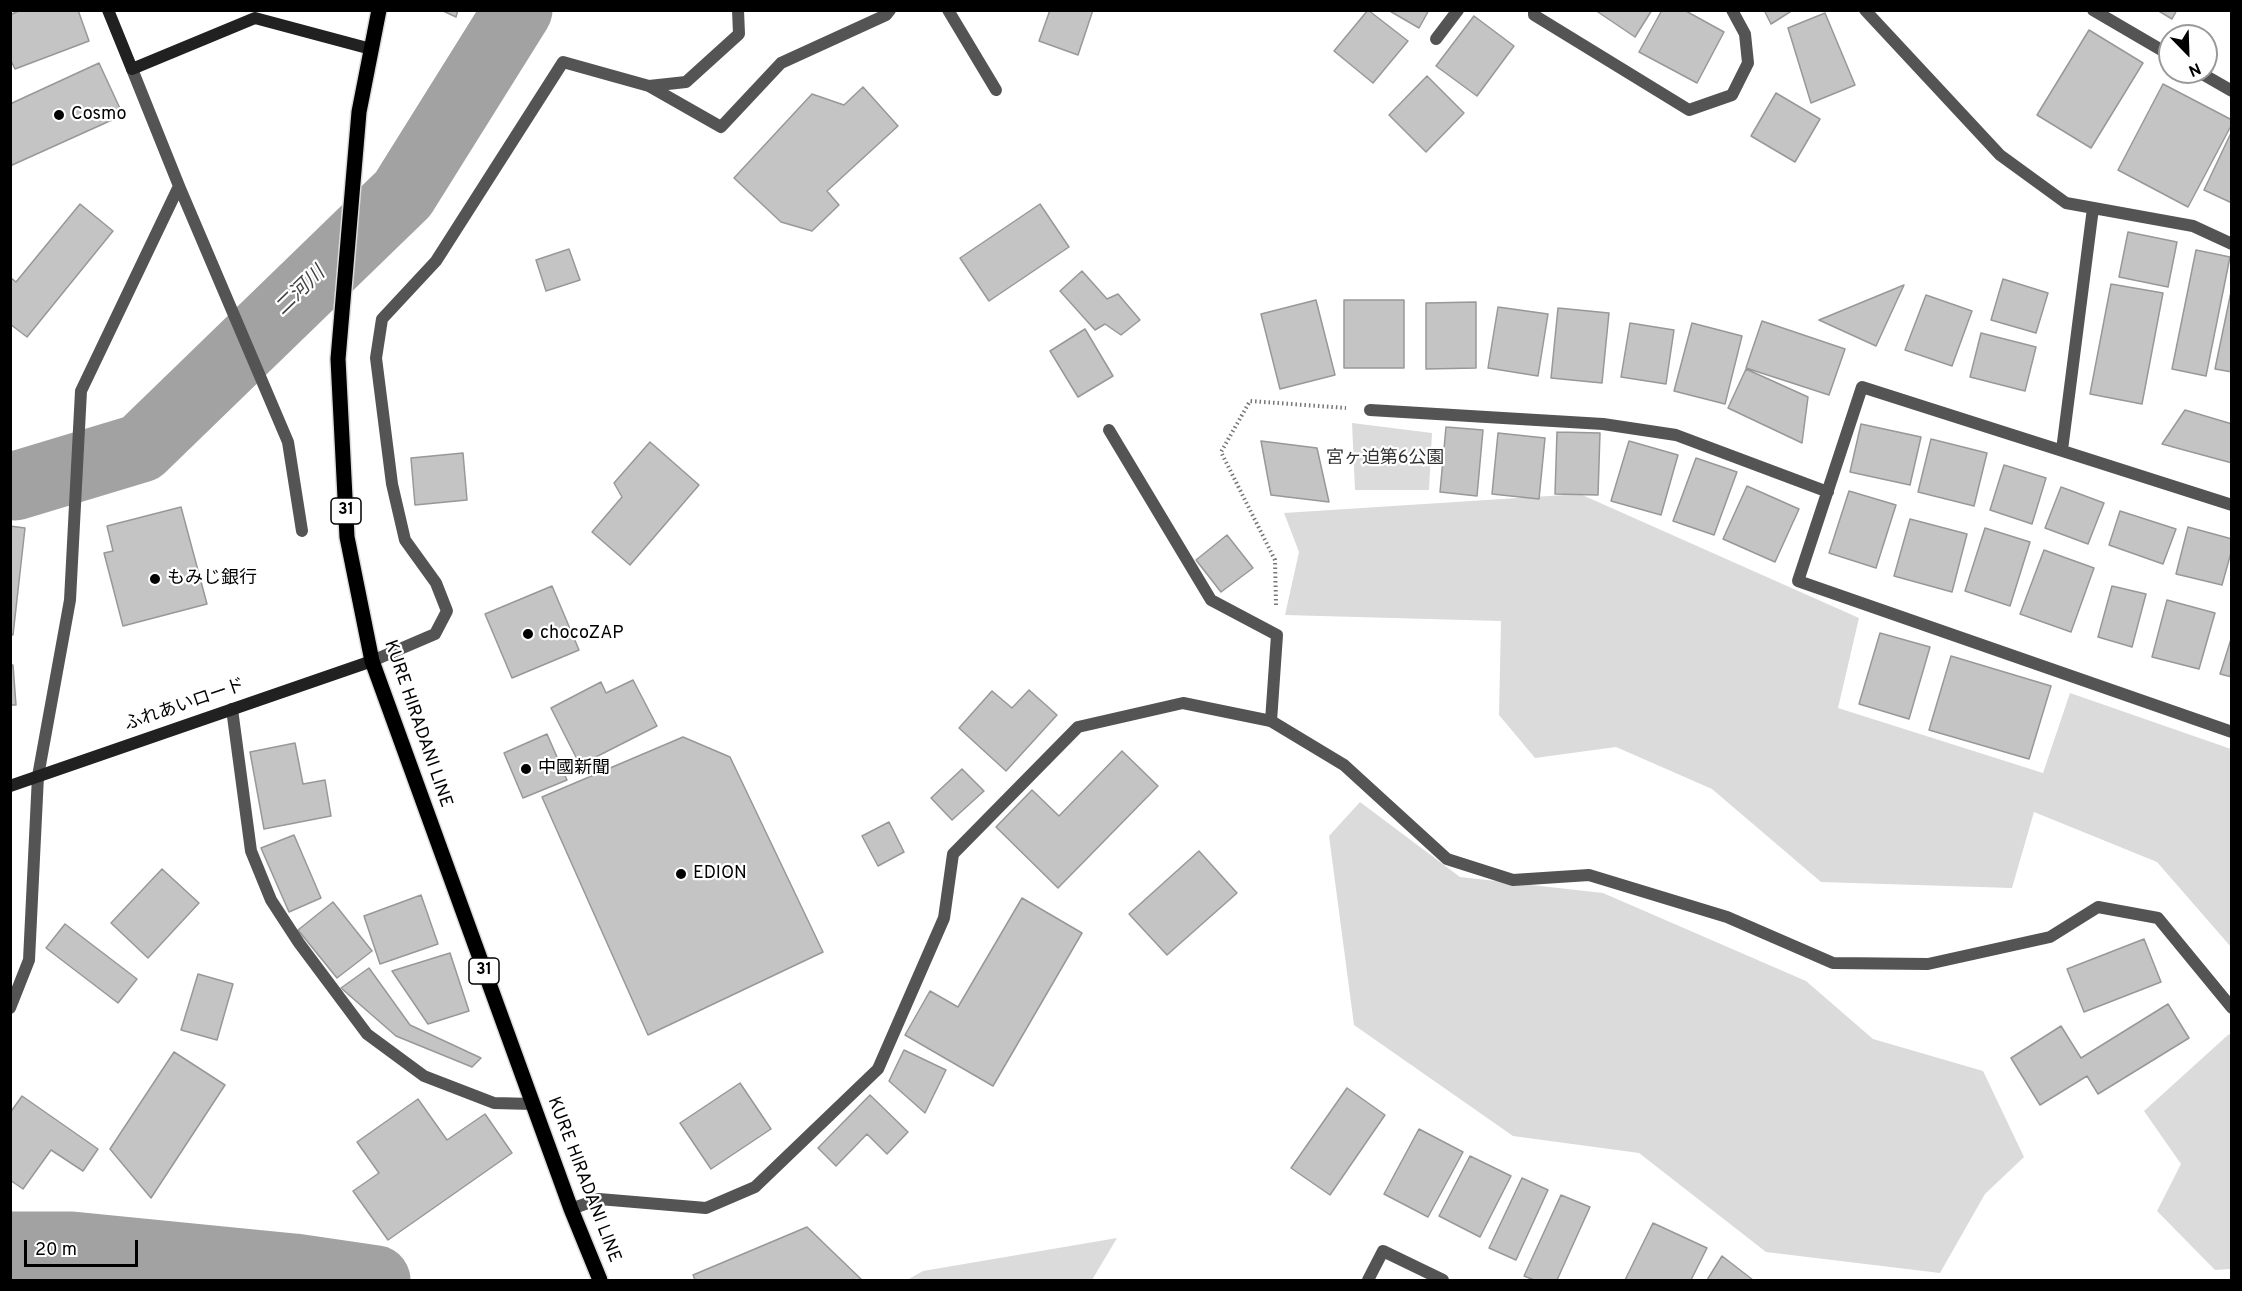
<!DOCTYPE html>
<html>
<head>
<meta charset="utf-8">
<style>
  body { margin:0 }
  #map { position:relative; width:2242px; height:1291px; overflow:hidden; background:#fff; font-family:Overpass,sans-serif }
  canvas { display:block }
  .frame { position:absolute; inset:0; border:12px solid #000; pointer-events:none }
  .north { position:absolute; left:2158px; top:24px; width:60px; height:60px; box-sizing:border-box; background:#fff; border:2px solid #999; border-radius:50%; rotate:157deg; font-size:16px; font-weight:700; line-height:24px; text-align:center; color:#000 }
  .north::after { content:''; display:block; margin:auto; width:21px; height:27px; background:#000; clip-path:polygon(50% 0,100% 100%,50% 72%,0 100%) }
  .scale { position:absolute; left:24px; top:1240px; width:114px; height:27px; box-sizing:border-box; border:3px solid #000; border-top:0; padding-left:8px; font-size:18px; line-height:21px; white-space:nowrap; color:#000; -webkit-text-stroke:4px #fff; paint-order:stroke }
</style>
</head>
<body>
<div id="map">
<canvas width="2242" height="1291"></canvas>
<div class="frame"></div>
<div class="north">N</div>
<div class="scale">20 m</div>
</div>
<script>
const context = document.querySelector('canvas').getContext('2d');
context.lineJoin = 'round';
function fill(path, color) {
  context.fillStyle = color;
  context.fill(path, 'evenodd');
}
function toPath(rows) {
  const path = new Path2D();
  for (const r of rows) {
    path.moveTo(r[0], r[1]);
    for (let i = 2; i < r.length; i += 2) path.lineTo(r[i], r[i + 1]);
  }
  return path;
}
function stroke(path, color, width, dash) {
  context.strokeStyle = color;
  context.lineWidth = width;
  context.lineCap = dash ? 'butt' : 'round';
  context.setLineDash(dash || []);
  context.stroke(path);
}
function label(font, color, halo, rows, align = 'center') {
  context.font = font + ' Overpass,"Noto Sans JP",sans-serif';
  context.lineWidth = 4.5;
  context.setLineDash([]);
  context.textBaseline = 'middle';
  context.strokeStyle = halo;
  context.fillStyle = color;
  for (const [text, x, y, turn = 0] of rows) {
    context.save();
    context.translate(x, y);
    context.rotate((+turn || 0) * Math.PI / 180);
    context.textAlign = isNaN(turn) ? turn : align;
    if (halo) context.strokeText(text, 0, 0);
    context.fillText(text, 0, 0);
    context.restore();
  }
}
const green = toPath([
  [1352,423,1432,433,1429,490,1355,490],
  [1580,494,1859,618,1838,708,2043,773,2070,693,2231,749,2231,947,2157,862,2034,812,2012,888,1821,882,1712,789,1616,747,1535,758,1499,715,1501,621,1285,615,1299,552,1284,513],
  [1360,802,1460,877,1603,893,1806,981,1873,1039,1983,1071,2024,1157,1985,1194,1940,1273,1766,1252,1639,1153,1513,1136,1354,1025,1329,836],
  [2229,1034,2232,1038,2231,1269,2215,1270,2157,1211,2181,1164,2144,1111],
  [1117,1238,1092,1280,907,1280,923,1271]
]);
const river = toPath([
  [10,485,15,486,141,448,403,194,518,10],
  [10,1246,72,1246,294,1268,376,1280]
]);
const building = toPath([
  [21,10,78,10,89,41,15,69,10,59,10,15,21,10],
  [441,10,458,10,456,17,441,10],
  [1050,10,1093,10,1078,55,1039,41,1050,10],
  [1368,10,1408,41,1373,83,1334,51,1368,10],
  [1388,10,1429,10,1419,28,1388,10],
  [1595,10,1652,10,1635,37,1595,10],
  [1662,10,1684,10,1724,32,1697,83,1639,52,1662,10],
  [1764,10,1793,10,1771,24,1764,10],
  [2157,10,2177,10,2172,19,2157,10],
  [1825,13,1855,85,1811,103,1788,28,1825,13],
  [1474,16,1514,46,1477,96,1436,66,1474,16],
  [2089,30,2143,63,2091,148,2037,115,2089,30],
  [99,63,123,115,10,166,10,104,99,63],
  [1427,76,1464,113,1426,152,1389,115,1427,76],
  [2163,84,2232,120,2232,124,2188,207,2118,170,2163,84],
  [863,87,898,126,827,191,839,205,812,231,781,222,734,178,812,94,844,105,863,87],
  [1776,93,1820,119,1795,162,1751,136,1776,93],
  [2231,133,2232,133,2232,203,2204,190,2231,133],
  [80,204,113,231,27,337,10,324,10,277,16,282,80,204],
  [1040,204,1069,247,989,301,960,258,1040,204],
  [2128,232,2177,242,2168,287,2119,277,2128,232],
  [569,249,580,280,546,291,536,260,569,249],
  [2196,250,2230,257,2206,376,2172,369,2196,250],
  [1082,271,1107,299,1118,294,1140,320,1121,335,1105,324,1095,330,1060,291,1082,271],
  [2003,279,2048,293,2036,333,1991,320,2003,279],
  [2111,284,2163,293,2142,404,2090,394,2111,284],
  [1904,285,1876,346,1819,320,1904,285],
  [2232,287,2232,372,2215,369,2232,287],
  [1926,295,1972,311,1952,366,1905,350,1926,295],
  [1316,300,1335,375,1280,389,1261,314,1316,300],
  [1344,300,1404,300,1404,368,1344,368,1344,300],
  [1476,302,1476,368,1426,369,1426,303,1476,302],
  [1498,307,1548,314,1538,376,1488,368,1498,307],
  [1558,308,1609,313,1602,383,1551,378,1558,308],
  [1762,321,1845,349,1829,395,1746,368,1762,321],
  [1630,323,1674,330,1666,384,1621,377,1630,323],
  [1692,323,1742,336,1725,404,1674,391,1692,323],
  [1085,329,1113,376,1078,397,1050,351,1085,329],
  [1981,333,2036,347,2025,391,1970,377,1981,333],
  [1746,369,1808,397,1802,443,1728,408,1746,369],
  [2185,410,2232,424,2232,463,2162,444,2185,410],
  [1861,424,1921,437,1910,485,1850,472,1861,424],
  [1446,427,1483,430,1477,496,1440,492,1446,427],
  [1557,432,1600,433,1598,495,1555,494,1557,432],
  [1498,433,1545,438,1539,499,1492,494,1498,433],
  [1931,439,1987,453,1974,506,1918,492,1931,439],
  [1261,441,1317,448,1329,502,1271,495,1261,441],
  [1629,441,1678,455,1661,515,1611,501,1629,441],
  [650,442,699,485,630,565,592,532,622,497,614,483,650,442],
  [463,453,467,500,415,505,411,458,463,453],
  [1696,458,1737,472,1714,535,1673,521,1696,458],
  [2004,465,2046,478,2032,524,1990,510,2004,465],
  [1747,486,1799,509,1775,562,1723,539,1747,486],
  [2061,487,2104,503,2088,544,2045,528,2061,487],
  [1849,491,1896,505,1876,568,1829,553,1849,491],
  [181,507,207,604,123,626,104,553,113,551,107,526,181,507],
  [2120,511,2176,529,2163,564,2109,545,2120,511],
  [1910,519,1967,534,1952,592,1894,576,1910,519],
  [10,526,25,528,13,635,10,634,10,526],
  [2188,527,2232,539,2232,549,2222,585,2176,574,2188,527],
  [1985,528,2030,542,2010,606,1965,591,1985,528],
  [1227,535,1253,568,1221,592,1196,560,1227,535],
  [2044,550,2094,568,2071,632,2020,614,2044,550],
  [552,586,579,650,512,678,485,614,552,586],
  [2112,586,2146,594,2132,647,2098,637,2112,586],
  [2167,600,2215,613,2199,669,2152,657,2167,600],
  [1880,633,1930,647,1909,719,1859,704,1880,633],
  [2232,636,2232,677,2220,674,2232,636],
  [1951,656,2051,686,2029,759,1929,730,1951,656],
  [10,665,13,665,16,705,10,705,10,665],
  [633,680,657,726,580,765,551,708,601,682,606,693,633,680],
  [1029,690,1057,715,1006,771,959,728,992,691,1012,708,1029,690],
  [547,734,567,780,523,798,504,753,547,734],
  [683,737,730,757,823,952,648,1035,542,797,683,737],
  [295,743,303,784,325,780,331,816,264,829,250,752,295,743],
  [1122,751,1158,786,1058,888,996,827,1032,790,1059,816,1122,751],
  [962,769,984,791,952,820,931,798,962,769],
  [889,822,904,852,878,866,862,836,889,822],
  [294,835,321,898,289,912,261,848,294,835],
  [1199,851,1237,893,1167,955,1129,914,1199,851],
  [162,869,199,903,148,958,111,923,162,869],
  [421,895,438,944,380,964,364,916,421,895],
  [1022,898,1082,933,993,1086,905,1035,930,991,958,1007,1022,898],
  [333,902,372,951,337,978,298,930,333,902],
  [65,924,137,979,118,1003,46,948,65,924],
  [2144,939,2161,982,2084,1012,2067,969,2144,939],
  [450,953,469,1011,428,1024,392,971,450,953],
  [369,968,410,1025,481,1058,472,1067,396,1036,341,988,369,968],
  [198,974,233,984,217,1040,181,1030,198,974],
  [2168,1004,2189,1038,2098,1094,2087,1076,2040,1105,2011,1058,2061,1026,2081,1058,2168,1004],
  [904,1050,946,1070,925,1113,889,1081,904,1050],
  [174,1052,225,1085,151,1198,110,1149,174,1052],
  [740,1083,771,1129,711,1169,680,1123,740,1083],
  [1347,1088,1385,1115,1330,1195,1291,1168,1347,1088],
  [870,1095,908,1132,887,1154,867,1134,836,1166,818,1148,870,1095],
  [22,1096,98,1149,83,1171,51,1150,23,1189,10,1180,10,1113,22,1096],
  [418,1099,447,1140,485,1114,512,1153,388,1240,353,1191,379,1173,357,1142,418,1099],
  [1419,1129,1463,1152,1428,1217,1384,1194,1419,1129],
  [1470,1156,1511,1176,1480,1237,1439,1216,1470,1156],
  [1522,1178,1548,1190,1516,1260,1489,1248,1522,1178],
  [1561,1195,1590,1207,1557,1280,1534,1280,1524,1276,1561,1195],
  [1653,1223,1707,1248,1691,1280,1625,1280,1653,1223],
  [807,1227,862,1280,695,1280,693,1275,807,1227],
  [1722,1256,1753,1280,1707,1280,1722,1256]
]);
const path = toPath([
  [1276,605,1275,560,1221,452,1250,401,1346,408]
]);
const lane = toPath([
  [1436,39,1458,10],
  [1109,430,1211,600,1277,635,1271,721],
  [232,709,251,851,271,900,299,943,367,1034,424,1076,494,1103,533,1104]
]);
const street = toPath([
  [948,10,996,90],
  [1534,10,1534,15,1689,110,1732,95,1748,63,1745,34,1732,10],
  [1865,10,2000,155,2066,203,2193,226,2232,244],
  [2093,10,2170,55],
  [2199,72,2232,91],
  [649,86,686,82,739,34,738,10],
  [179,186,288,442,302,531],
  [1370,410,1603,424,1676,435,1828,492],
  [2062,450,2093,208],
  [2232,505,1862,387,1798,581,2232,732],
  [372,661,435,634,447,611,436,583,405,540,392,484,376,358,382,319,436,261,563,62,649,86,721,127,781,63,886,15,890,10],
  [10,1008,29,960,38,776,70,600,81,391,179,186,132,69],
  [571,1209,599,1199,706,1208,755,1187,878,1069,944,918,953,854,1078,727,1183,703,1271,721,1344,765,1447,859,1513,880,1589,875,1727,917,1833,963,1928,964,2050,937,2098,907,2158,918,2232,1008],
  [1368,1280,1383,1251,1443,1280]
]);
const secondary = toPath([
  [108,10,132,69,255,18,371,49],
  [10,786,372,661]
]);
const primary = toPath([
  [379,10,359,112,338,359,347,537,372,661,571,1209,600,1280]
]);
const markers = [
  [59,115,6,"#000"],
  [155,579,6,"#000"],
  [528,634,6,"#000"],
  [526,769,6,"#000"],
  [681,874,6,"#000"]
];
const shields = [
  [346,511,30],
  [484,971,30]
];
const shieldNames = [
  ["31",346,511],
  ["31",484,971]
];
const poiNames = [
  ["Cosmo",71,115],
  ["もみじ銀行",167,579],
  ["chocoZAP",540,634],
  ["中國新聞",538,769],
  ["EDION",693,874]
];
const parkNames = [
  ["宮ヶ迫第6公園",1385,459]
];
const streetNames = [
  ["ふれあいロード",185,706,-19],
  ["KURE HIRADANI LINE",417,724,71],
  ["KURE HIRADANI LINE",583,1180,69]
];
const waterNames = [
  ["二河川",301,292,-44]
];
fill(green, '#dbdbdb');
stroke(river, '#a2a2a2', 69);
fill(building, '#c4c4c4');
stroke(building, '#989898', 1.5);
stroke(primary, '#dbdbdb', 18);
stroke(path, '#767676', 4, [1.5, 3]);
stroke(lane, '#545454', 12);
stroke(street, '#545454', 12);
stroke(secondary, '#212121', 12);
stroke(primary, '#000', 15);
for (const [x, y, r, color] of markers) {
  const dot = new Path2D();
  dot.arc(x, y, r, 0, 2 * Math.PI);
  context.fillStyle = color;
  context.fill(dot);
  stroke(dot, '#fff', 2);
}
for (const [x, y, w] of shields) {
  const box = new Path2D();
  box.roundRect(x - w / 2, y - 13, w, 26, 4.5);
  context.fillStyle = '#fff';
  context.fill(box);
  stroke(box, '#000', 1.5);
}
label('bold 16px', '#000', null, shieldNames);
label('18px', '#000', '#fff', poiNames, 'left');
label('18px', '#323232', '#fff', parkNames);
label('18px', '#000', '#fff', streetNames);
label('italic 20px', '#434343', '#fff', waterNames);
</script>
</body>
</html>
